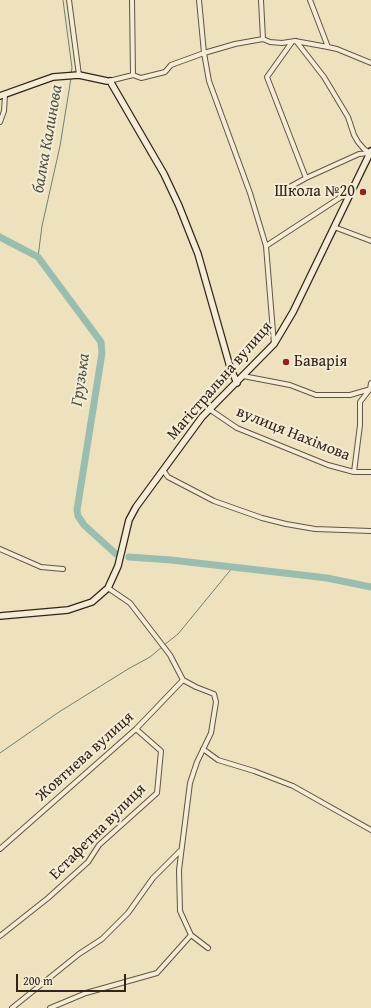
<!DOCTYPE html>
<html>
<head>
<meta charset="utf-8">
<style>
  body { margin:0 }
  #map { position:relative; width:371px; height:1008px; overflow:hidden; background:#eee2be; font-family:"Gentium Book Plus",serif }
  canvas { display:block }
  .scale { position:absolute; left:16px; top:974px; width:110px; height:18px; box-sizing:border-box; border:2px solid #322419; border-top:0; padding-left:5px; font-size:12px; line-height:14px; white-space:nowrap; color:#322419; -webkit-text-stroke:3px #f4ecd5; paint-order:stroke }
</style>
</head>
<body>
<div id="map">
<canvas width="371" height="1008"></canvas>
<div class="scale">200 m</div>
</div>
<script>
const context = document.querySelector('canvas').getContext('2d');
context.lineJoin = 'round';
function toPath(rows) {
  const path = new Path2D();
  for (const r of rows) {
    path.moveTo(r[0], r[1]);
    for (let i = 2; i < r.length; i += 2) path.lineTo(r[i], r[i + 1]);
  }
  return path;
}
function stroke(path, color, width, dash) {
  context.strokeStyle = color;
  context.lineWidth = width;
  context.lineCap = dash ? 'butt' : 'round';
  context.setLineDash(dash || []);
  context.stroke(path);
}
function label(font, color, halo, rows, align = 'center') {
  context.font = font + ' "Gentium Book Plus",serif';
  context.lineWidth = 4;
  context.setLineDash([]);
  context.textBaseline = 'middle';
  context.strokeStyle = halo;
  context.fillStyle = color;
  for (const [text, x, y, turn = 0] of rows) {
    context.save();
    context.translate(x, y);
    context.rotate((+turn || 0) * Math.PI / 180);
    context.textAlign = isNaN(turn) ? turn : align;
    if (halo) context.strokeText(text, 0, 0);
    context.fillText(text, 0, 0);
    context.restore();
  }
}
const stream = toPath([
  [63,0,72,68,71,73],
  [38,257,42,226,60,146,71,78],
  [164,645,178,634,233,567],
  [0,753,59,712,128,669,150,657,162,647]
]);
const river = toPath([
  [0,237,38,257,101,342,102,353,77,510,78,516,84,525,116,554],
  [129,557,171,560,293,574,327,578,371,587]
]);
const street = toPath([
  [69,0,79,75],
  [132,0,133,75],
  [199,0,204,53,209,81,250,193,266,246,274,344],
  [261,0,263,39],
  [310,0,328,47],
  [296,41,324,77,348,117,354,135,358,142,364,149,370,153],
  [292,42,267,77,306,178],
  [109,81,133,75,141,78,165,72,171,65,204,53,235,44,263,39,270,42,282,43,295,41,328,47,337,49,371,63],
  [0,122,4,111,5,95],
  [277,194,306,178,359,154,370,153],
  [334,227,371,241],
  [266,246,341,197,349,196],
  [243,376,290,385,316,395,350,395,371,389],
  [209,409,237,428,328,465,354,472,371,472],
  [163,470,168,477,214,501,262,518,286,524,315,529,371,531],
  [354,472,360,425,360,402,370,389,371,383],
  [0,549,41,567,63,569],
  [108,588,130,603,170,655,183,680,196,687,214,694,216,702,211,733,197,762,190,783,179,870,180,911,191,935,208,948],
  [203,749,218,760,254,771,293,786,371,830],
  [0,849,136,729,183,680],
  [0,936,48,898,88,862,99,845,157,793,161,751,136,729],
  [12,1008,79,954,102,939,128,913,153,878,181,850],
  [50,1008,86,993,157,973,191,935]
]);
const secondary = toPath([
  [110,81,164,174,179,206,198,254,230,367,237,383],
  [0,96,53,77,79,75,107,81],
  [0,616,68,610,92,602,108,588,118,566,129,520,136,507,202,417,274,344,293,312,371,151]
]);
const markers = [
  [363,192,4,"#8f2418"],
  [286,362,4,"#8f2418"]
];
const poiNames = [
  ["Школа №20",355,192],
  ["Баварія",294,362,"left"]
];
const streetNames = [
  ["Магістральна вулиця",220,381,-49],
  ["вулиця Нахімова",293,434,22],
  ["Жовтнева вулиця",85,757,-42],
  ["Естафетна вулиця",98,832,-45]
];
const waterNames = [
  ["балка Калинова",48,139,-80],
  ["Грузька",81,380,-82]
];
stroke(stream, '#708073', 1);
stroke(river, '#99beaf', 7);
stroke(street, '#615442', 6);
stroke(secondary, '#322419', 8);
stroke(street, '#f4ecd5', 4);
stroke(secondary, '#f4ecd5', 5.5);
for (const [x, y, r, color] of markers) {
  const dot = new Path2D();
  dot.arc(x, y, r, 0, 2 * Math.PI);
  context.fillStyle = color;
  context.fill(dot);
  stroke(dot, '#f4ecd5', 1.5);
}
label('16px', '#322419', '#f4ecd5', poiNames, 'right');
label('16px', '#322419', '#f4ecd5', streetNames);
label('italic 17px', '#515246', '#f4ecd5', waterNames);
</script>
</body>
</html>
